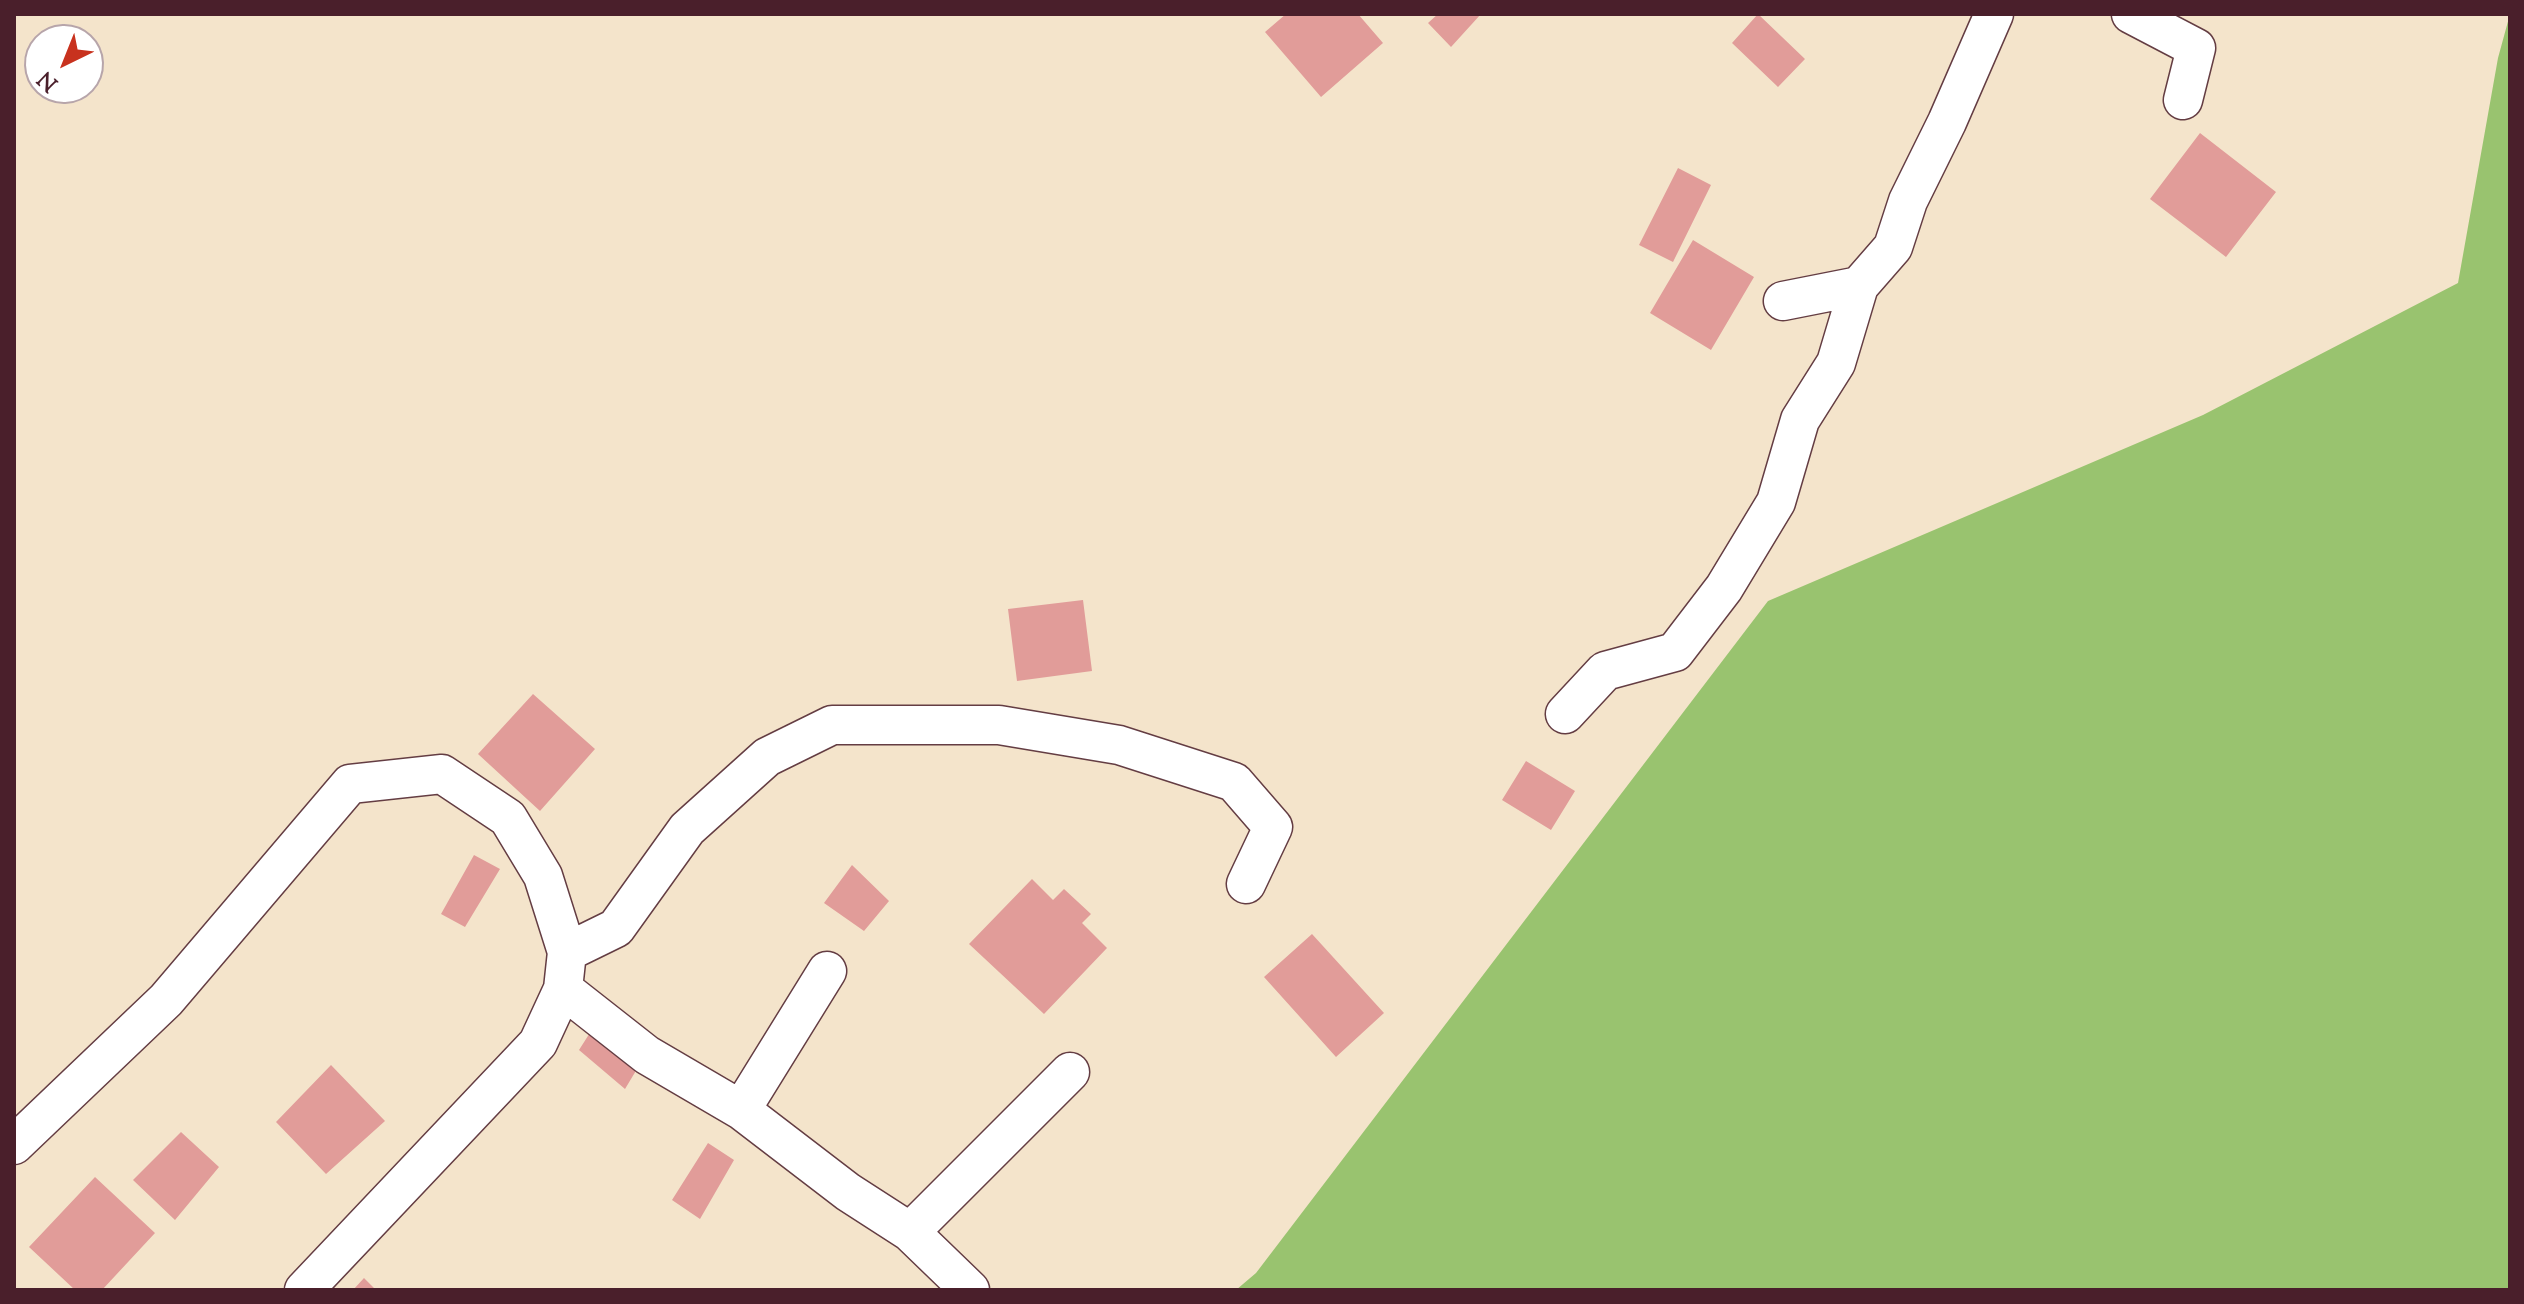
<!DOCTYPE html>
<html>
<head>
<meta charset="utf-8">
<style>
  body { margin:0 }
  #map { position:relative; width:2524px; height:1304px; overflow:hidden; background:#f4e4cb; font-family:"Sorts Mill Goudy",serif }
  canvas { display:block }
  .frame { position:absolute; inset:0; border:16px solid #4a1f2b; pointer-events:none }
  .north { position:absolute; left:24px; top:24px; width:80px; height:80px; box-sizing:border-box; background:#fff; border:2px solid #b7a5aa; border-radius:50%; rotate:223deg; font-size:22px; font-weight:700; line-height:32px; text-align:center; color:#4a1f2b }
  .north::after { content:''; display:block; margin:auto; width:28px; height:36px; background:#c8321e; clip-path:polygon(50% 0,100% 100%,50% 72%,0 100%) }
</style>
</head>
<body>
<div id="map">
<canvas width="2524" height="1304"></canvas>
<div class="frame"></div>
<div class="north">N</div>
</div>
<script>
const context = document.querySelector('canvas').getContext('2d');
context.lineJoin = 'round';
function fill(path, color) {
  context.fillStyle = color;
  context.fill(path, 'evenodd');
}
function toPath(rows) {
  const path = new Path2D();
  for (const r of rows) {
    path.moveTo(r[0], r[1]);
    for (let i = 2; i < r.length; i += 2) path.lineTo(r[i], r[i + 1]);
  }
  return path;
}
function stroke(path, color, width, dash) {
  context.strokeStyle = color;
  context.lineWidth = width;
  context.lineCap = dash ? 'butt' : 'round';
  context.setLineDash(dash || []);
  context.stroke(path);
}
const green = toPath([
  [2510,14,2510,1290,1236,1290,1256,1273,1768,601,2203,415,2458,283,2498,58]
]);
const building = toPath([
  [1286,14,1358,14,1383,43,1321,97,1265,32],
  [1438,14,1481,14,1451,47,1428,23],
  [1758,14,1805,59,1778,87,1732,43],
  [2200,133,2276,192,2226,257,2150,199],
  [1678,168,1711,185,1673,262,1639,245],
  [1693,240,1754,277,1711,350,1650,313],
  [1083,600,1092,671,1017,681,1008,609],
  [533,694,595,749,540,811,478,754],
  [1526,761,1575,791,1551,830,1502,800],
  [474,855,500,869,465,927,441,914],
  [852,865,889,901,864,931,824,903],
  [1032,879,1053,900,1064,889,1091,914,1082,923,1107,948,1044,1014,969,944],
  [1312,934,1384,1013,1336,1057,1264,977],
  [593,1028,637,1069,625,1089,579,1050],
  [331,1065,385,1121,326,1174,276,1122],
  [181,1132,219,1167,175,1220,133,1180],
  [708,1143,734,1160,700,1219,672,1200],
  [95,1177,155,1233,102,1290,75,1290,29,1247],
  [364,1278,376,1290,353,1290]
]);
const minor = toPath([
  [2131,14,2196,48,2183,100],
  [1783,301,1859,286,1893,247,1908,201,1947,122,1994,14],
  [1565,714,1605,671,1675,652,1724,588,1776,502,1800,420,1836,363,1859,286],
  [567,952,616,928,687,829,767,757,832,725,999,725,1119,745,1234,782,1273,827,1246,884],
  [563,989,647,1055,741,1110,848,1192,910,1232,970,1290],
  [741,1110,827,971],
  [14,1145,166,1000,350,784,442,774,508,818,543,876,567,952,563,989,538,1043,304,1290],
  [910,1232,1070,1072]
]);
fill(green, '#99c36f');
fill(building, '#e19c99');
stroke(minor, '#643d43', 41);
stroke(minor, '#fff', 38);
</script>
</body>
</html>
